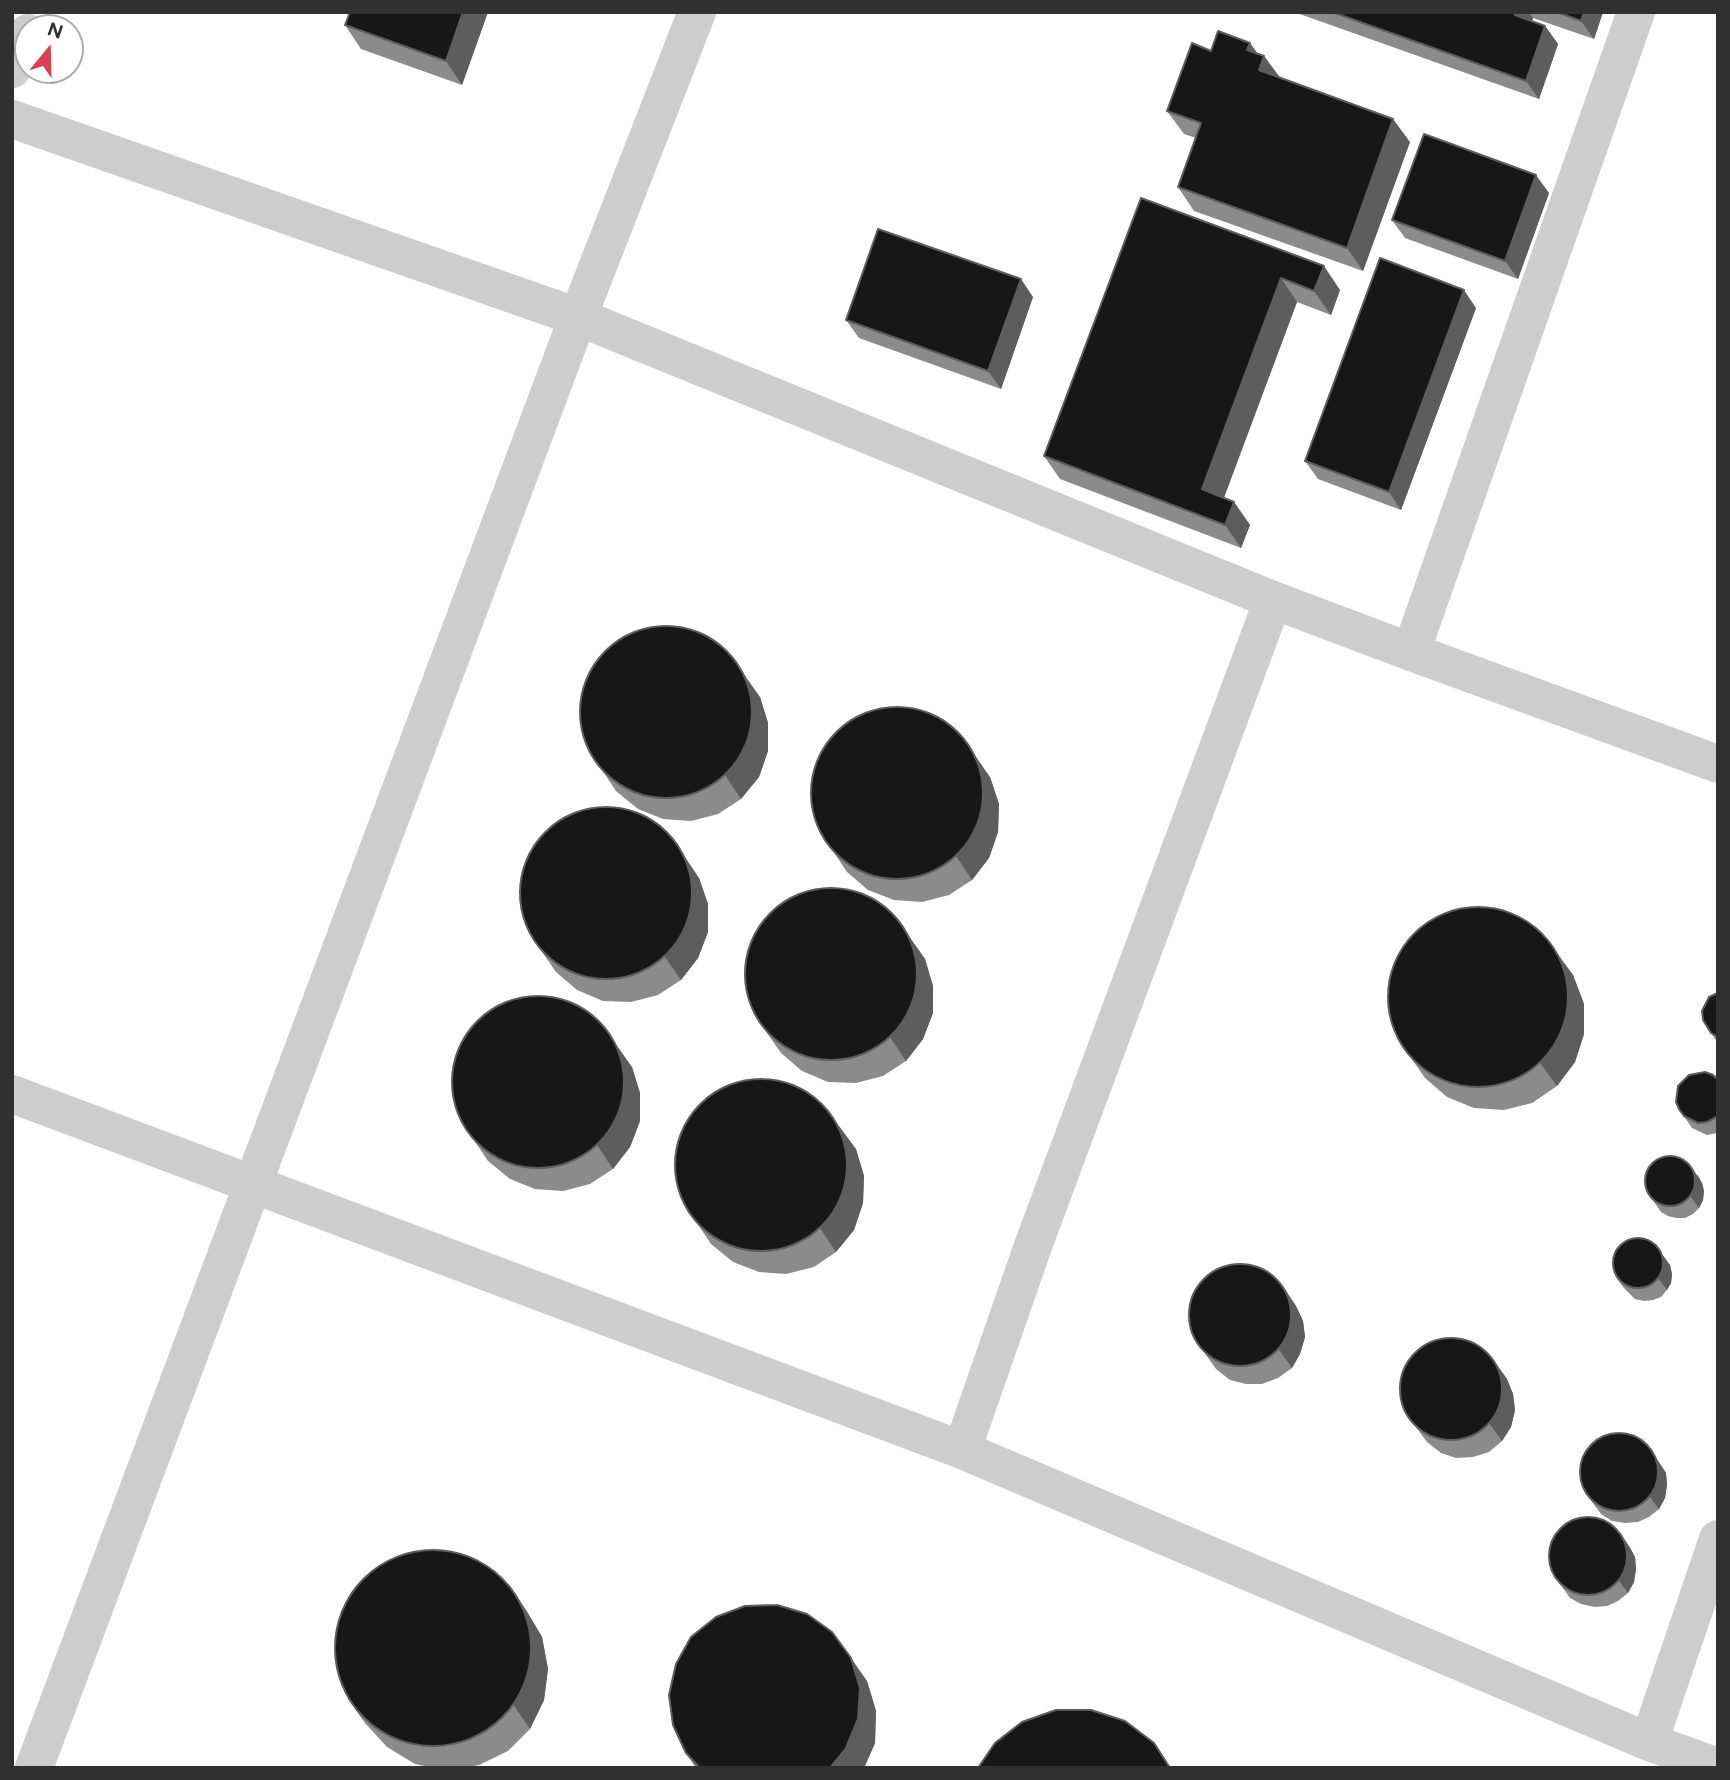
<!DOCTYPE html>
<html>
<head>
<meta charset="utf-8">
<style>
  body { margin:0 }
  #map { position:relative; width:1730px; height:1780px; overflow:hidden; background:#fff; font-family:Figtree,sans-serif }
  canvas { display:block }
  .frame { position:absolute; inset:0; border:14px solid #303030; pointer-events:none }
  .north { position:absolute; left:14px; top:14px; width:70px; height:70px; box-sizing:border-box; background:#fff; border:2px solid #acacac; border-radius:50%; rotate:19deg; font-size:19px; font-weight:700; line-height:28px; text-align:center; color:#303030 }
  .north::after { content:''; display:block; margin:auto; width:24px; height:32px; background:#da4052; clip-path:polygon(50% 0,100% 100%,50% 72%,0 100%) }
</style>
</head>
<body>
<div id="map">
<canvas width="1730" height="1780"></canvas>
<div class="frame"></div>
<div class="north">N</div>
</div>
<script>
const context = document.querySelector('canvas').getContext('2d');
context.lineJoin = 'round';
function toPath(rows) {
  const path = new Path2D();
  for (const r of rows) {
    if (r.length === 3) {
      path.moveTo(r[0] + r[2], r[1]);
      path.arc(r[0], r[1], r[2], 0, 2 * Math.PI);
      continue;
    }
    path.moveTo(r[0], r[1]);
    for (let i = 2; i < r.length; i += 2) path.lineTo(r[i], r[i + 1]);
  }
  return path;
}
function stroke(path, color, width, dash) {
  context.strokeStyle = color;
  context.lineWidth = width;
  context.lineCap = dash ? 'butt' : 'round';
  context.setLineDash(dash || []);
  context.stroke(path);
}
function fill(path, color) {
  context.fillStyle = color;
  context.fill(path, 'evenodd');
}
const minor = toPath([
  [12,69,28,33],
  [12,119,578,317,1273,600,1411,652,1718,764],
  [1411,652,1636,12],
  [12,1094,962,1450,1649,1742,1718,1767],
  [962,1450,1033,1246,1273,600],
  [1649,1742,1718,1539],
  [34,1768,578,317,697,12]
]);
const wall = toPath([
  [350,12,488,12,462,85,361,49,345,25],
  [1294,12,1603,12,1594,39,1533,18,1532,21,1545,26,1558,44,1539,99],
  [1211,51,1258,53,1264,56,1280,78,1410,142,1363,271,1194,211,1178,187,1196,138,1184,134,1167,111],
  [1549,193,1518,279,1405,238,1392,220],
  [1141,198,1340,290,1331,315,1297,302,1224,498,1234,502,1250,525,1241,548,1060,479,1044,456],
  [1033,297,1001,389,859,338,846,320],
  [1476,308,1401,510,1318,479,1305,461],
  [760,697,768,723,768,751,759,777,741,799,718,814,691,821,663,819,638,809,616,791,600,767],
  [990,777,999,804,998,832,989,858,972,880,949,895,922,902,894,900,868,890,847,872,831,848],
  [699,878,708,904,708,932,698,958,681,980,658,995,631,1002,603,1001,577,990,556,972,540,949],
  [908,935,925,959,933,986,933,1013,923,1039,906,1061,883,1076,856,1083,828,1082,802,1071,781,1053,765,1030],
  [1556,952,1573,975,1584,1004,1584,1034,1575,1062,1557,1086,1532,1103,1504,1110,1474,1108,1447,1097,1425,1078,1409,1055],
  [1718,993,1718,1043,1711,1033],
  [632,1067,640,1093,640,1121,630,1147,613,1169,590,1184,563,1191,535,1189,510,1179,488,1161,472,1137],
  [1718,1080,1718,1133,1707,1135,1692,1128,1679,1109],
  [856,1149,864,1176,863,1203,854,1230,836,1252,814,1267,786,1274,759,1272,733,1262,711,1244,695,1220],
  [1698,1175,1702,1183,1704,1191,1703,1200,1699,1208,1693,1214,1685,1218,1676,1218,1668,1216,1661,1212,1648,1193],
  [1656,1246,1670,1265,1672,1274,1671,1283,1667,1290,1661,1297,1653,1300,1644,1301,1635,1299,1624,1288,1615,1276],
  [1284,1288,1296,1306,1303,1321,1305,1337,1300,1354,1292,1368,1278,1378,1262,1384,1246,1384,1230,1380,1216,1369,1194,1338],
  [1494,1361,1507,1379,1513,1394,1515,1410,1511,1427,1502,1441,1489,1452,1473,1457,1456,1458,1441,1453,1427,1442,1404,1411],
  [1651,1450,1666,1473,1667,1485,1665,1498,1659,1509,1649,1517,1638,1522,1625,1523,1612,1521,1601,1514,1584,1491],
  [1629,1546,1635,1557,1636,1569,1634,1582,1628,1593,1618,1601,1607,1606,1595,1607,1581,1604,1570,1598,1553,1574],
  [526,1610,542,1637,548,1669,544,1700,530,1729,508,1751,479,1765,463,1768,434,1768,415,1764,387,1747,365,1723,348,1699],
  [867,1681,876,1711,875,1743,864,1768,696,1768,686,1753]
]);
const shadedWall = toPath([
  [463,12,488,12,462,85,446,61],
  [1516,12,1529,12,1533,18,1528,33,1515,15],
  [1584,12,1603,12,1594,39,1581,21],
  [1545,26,1558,44,1539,99,1526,81],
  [1250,43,1263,61,1264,56,1281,79,1259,70,1247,50],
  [1393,119,1410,142,1363,271,1347,248],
  [1536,175,1549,193,1518,279,1505,261],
  [1324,266,1340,290,1331,315,1314,291],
  [1281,278,1297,302,1218,513,1202,489],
  [1021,279,1033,297,1001,389,988,371],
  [1464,290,1476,308,1401,510,1389,492],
  [1234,502,1250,525,1241,548,1225,525],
  [743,673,760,697,768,723,768,751,759,777,741,799,725,775],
  [974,754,990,777,999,804,998,832,989,858,972,880,956,856],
  [683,854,699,878,708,904,708,932,698,958,681,980,665,957],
  [908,935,925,959,933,986,933,1013,923,1039,906,1061,890,1037],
  [1556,952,1573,975,1584,1004,1584,1034,1575,1062,1557,1086,1540,1063],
  [615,1043,632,1067,640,1093,640,1121,630,1147,613,1169,597,1145],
  [839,1126,856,1149,864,1176,863,1203,854,1230,836,1252,820,1228],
  [1689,1163,1702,1183,1704,1191,1703,1200,1699,1208,1690,1196],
  [1661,1253,1670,1265,1672,1274,1671,1283,1667,1290,1658,1278],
  [1284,1288,1296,1306,1303,1321,1305,1337,1300,1354,1292,1368,1279,1350],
  [1494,1361,1507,1379,1513,1394,1515,1410,1511,1427,1502,1441,1489,1423],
  [1651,1450,1666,1473,1667,1485,1665,1498,1659,1509,1650,1497],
  [1621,1534,1629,1546,1635,1557,1636,1569,1634,1582,1628,1593,1619,1581],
  [510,1586,526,1610,542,1637,548,1669,544,1700,530,1729,514,1706],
  [851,1658,867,1681,876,1711,875,1743,864,1768,830,1768]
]);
const building = toPath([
  [350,12,463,12,446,61,345,25,350,12],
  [1332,12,1516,12,1515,15,1545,26,1526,81,1332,12],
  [1557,12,1584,12,1581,21,1557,12],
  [1218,31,1250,43,1247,50,1264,56,1259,70,1393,119,1347,248,1178,187,1201,123,1167,111,1192,43,1211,51,1218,31],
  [1424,134,1536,175,1505,261,1392,220,1424,134],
  [1141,198,1324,266,1314,291,1281,278,1202,489,1234,502,1225,525,1044,456,1141,198],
  [878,229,1021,279,988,371,846,320,878,229],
  [1380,258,1464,290,1389,492,1305,461,1380,258],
  [666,712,86],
  [897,793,86],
  [606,893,86],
  [831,974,86],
  [1478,997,90],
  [1718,993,1718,1037,1711,1033,1703,1020,1702,1011,1709,997,1718,993],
  [538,1082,86],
  [1705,1072,1713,1075,1718,1080,1718,1116,1707,1122,1698,1123,1684,1116,1679,1109,1676,1102,1678,1086,1689,1075,1705,1072],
  [761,1165,86],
  [1670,1181,25],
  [1638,1263,25],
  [1240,1315,51],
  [1451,1389,51],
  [1619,1472,39],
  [1588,1556,39],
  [433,1648,98],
  [777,1605,807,1614,832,1632,851,1658,860,1688,858,1719,846,1748,830,1768,700,1768,686,1753,673,1725,669,1695,676,1664,691,1637,716,1617,745,1606,777,1605],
  [1056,1710,1091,1710,1125,1721,1154,1743,1170,1768,978,1768,995,1743,1022,1722,1056,1710]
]);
stroke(minor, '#cdcdcd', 38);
fill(wall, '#8b8b8b');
fill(shadedWall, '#5d5d5d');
fill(building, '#171717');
stroke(building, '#5d5d5d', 2);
</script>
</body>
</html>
